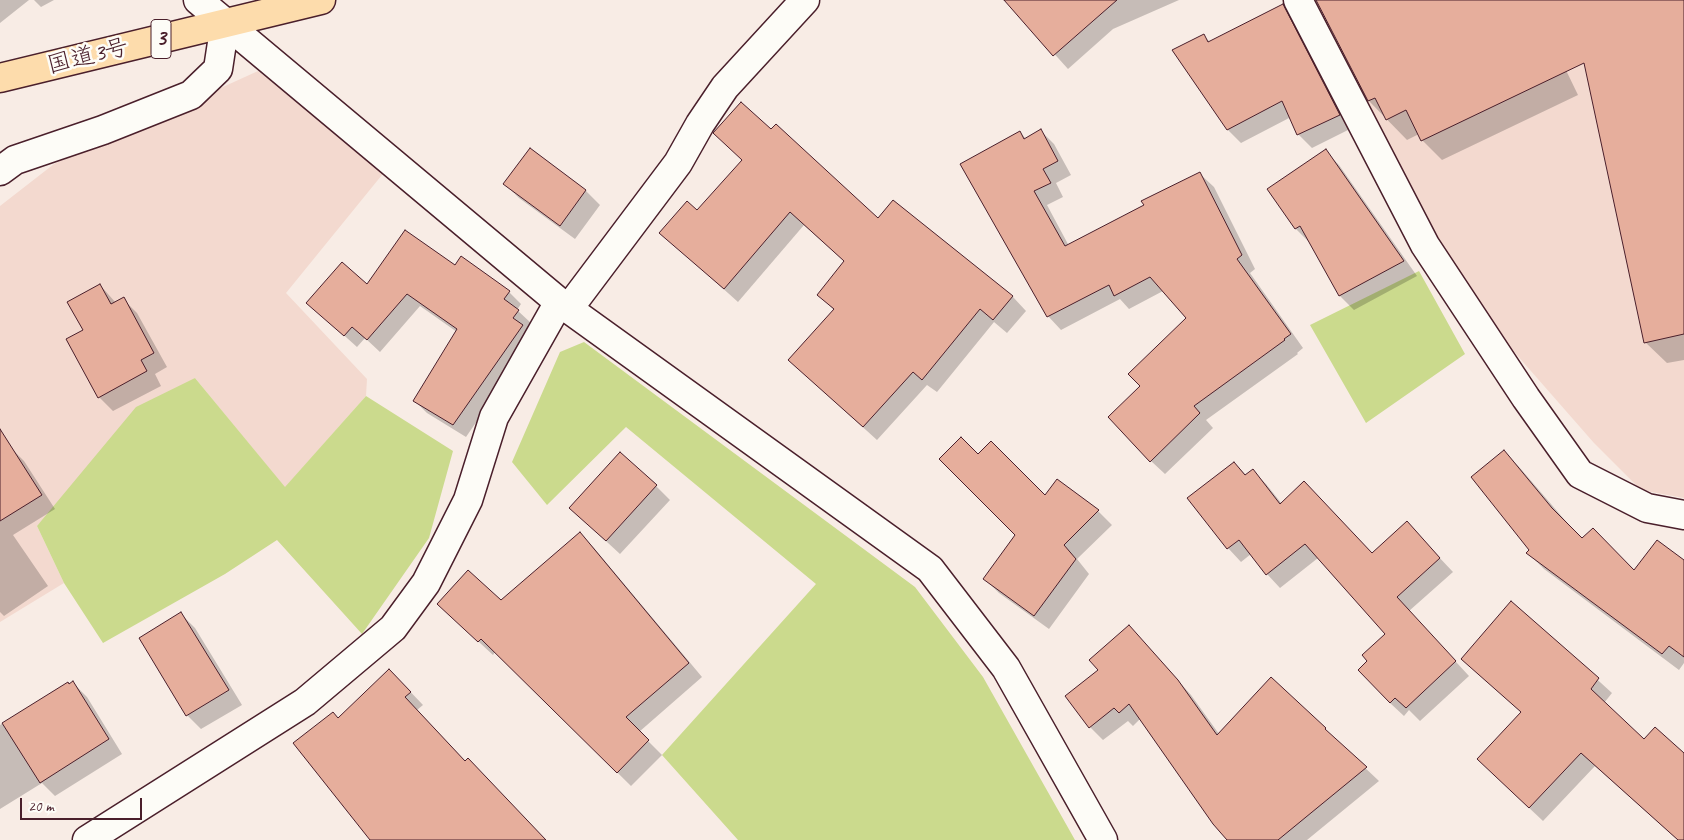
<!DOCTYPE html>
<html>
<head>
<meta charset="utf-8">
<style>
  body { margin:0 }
  #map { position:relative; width:1684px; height:840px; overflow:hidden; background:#f8ece5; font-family:Caveat,sans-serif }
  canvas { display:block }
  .scale { position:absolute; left:20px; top:798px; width:122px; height:22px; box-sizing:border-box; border:2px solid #4a1f2b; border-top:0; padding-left:6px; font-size:15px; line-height:18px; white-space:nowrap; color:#4a1f2b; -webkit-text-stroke:4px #fdfcf7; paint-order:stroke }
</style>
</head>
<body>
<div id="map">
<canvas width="1684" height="840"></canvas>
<div class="scale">20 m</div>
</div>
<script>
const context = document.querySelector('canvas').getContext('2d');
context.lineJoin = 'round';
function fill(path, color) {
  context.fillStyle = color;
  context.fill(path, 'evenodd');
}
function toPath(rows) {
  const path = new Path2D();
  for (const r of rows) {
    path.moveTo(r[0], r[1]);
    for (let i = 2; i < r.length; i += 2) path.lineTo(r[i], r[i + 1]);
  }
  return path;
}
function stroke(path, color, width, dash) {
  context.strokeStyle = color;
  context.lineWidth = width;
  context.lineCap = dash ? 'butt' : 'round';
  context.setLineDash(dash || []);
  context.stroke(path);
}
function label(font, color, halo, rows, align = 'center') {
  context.font = font + ' Caveat,"Klee One",sans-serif';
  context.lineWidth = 5;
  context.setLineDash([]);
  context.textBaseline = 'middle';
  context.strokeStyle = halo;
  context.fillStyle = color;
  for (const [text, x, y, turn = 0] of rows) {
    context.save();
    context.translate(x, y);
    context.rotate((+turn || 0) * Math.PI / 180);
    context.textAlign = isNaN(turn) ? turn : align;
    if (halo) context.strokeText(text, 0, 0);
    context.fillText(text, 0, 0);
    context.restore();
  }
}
const built = toPath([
  [1313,0,1684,0,1684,498,1641,490,1594,443,1509,346,1427,225],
  [258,71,386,170,286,293,367,379,366,396,285,488,195,378,37,526,64,583,0,622,0,206,54,164]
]);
const green = toPath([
  [1419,271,1465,354,1366,423,1310,325],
  [584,342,915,587,983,677,1075,840,738,840,662,755,816,584,626,427,547,505,512,462,560,352],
  [195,378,285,487,366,396,453,451,429,538,362,634,277,540,225,574,103,643,64,583,37,526,136,407]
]);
const shadow = toPath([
  [0,0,29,0,0,23],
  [34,0,54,0,41,7],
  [1022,0,1179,0,1113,29,1068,69,1013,8],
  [1316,0,1532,0,1578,95,1442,160,1422,140,1419,134,1407,140,1369,101],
  [1572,0,1684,0,1684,360,1667,363,1645,342],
  [1283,5,1297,19,1352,128,1312,148,1298,134,1291,117,1241,143,1228,130,1173,51,1203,35,1210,42],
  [1041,131,1054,144,1071,175,1056,183,1063,197,1047,205,1069,246,1145,206,1200,174,1214,187,1255,269,1250,273,1303,348,1297,353,1298,354,1206,420,1213,428,1165,474,1151,461,1142,386,1188,318,1163,291,1129,309,1120,299,1061,330,1048,316,1020,132,1026,139],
  [530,149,586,191,600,205,575,239,519,198,505,184],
  [1325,151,1339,165,1417,276,1354,310,1340,296,1310,243,1296,229,1269,189],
  [744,161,878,220,893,202,1013,297,1026,311,1007,333,994,322,937,392,927,385,877,440,803,373,834,310,818,294,845,262,804,225,738,302,661,233,697,211],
  [455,267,509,292,521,304,517,310,531,323,526,330,534,338,466,437,427,413,415,401,457,332,420,306,380,352,365,338,357,347,308,303,367,286],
  [100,285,116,303,123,299,137,313,167,367,155,374,161,386,113,411,99,397,84,331],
  [10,447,24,461,55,509,13,535,48,586,4,616,0,612,0,453],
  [1504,451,1520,468,1582,540,1634,572,1684,562,1684,663,1679,670,1544,569,1528,553,1531,550],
  [978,456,1045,497,1057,481,1098,511,1112,525,1077,559,1089,574,1049,629,999,593,985,579,1017,535],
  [1234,463,1246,475,1253,471,1266,484,1282,504,1372,554,1420,537,1453,572,1409,611,1469,676,1420,721,1409,710,1404,716,1390,703,1369,661,1386,634,1318,558,1280,588,1267,574,1251,554,1241,562,1228,548],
  [656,486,670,500,620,554,570,508],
  [580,534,594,548,702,677,639,732,662,755,631,786,495,652,493,655,453,618,501,602],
  [1512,602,1612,693,1604,703,1644,741,1684,755,1684,840,1678,840,1595,766,1543,821,1492,773,1522,713,1462,659],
  [181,614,195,628,242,705,201,729,187,715,141,638],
  [1129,626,1191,695,1219,734,1271,679,1379,781,1307,840,1229,840,1141,718,1133,726,1128,721,1103,740,1090,727,1100,670],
  [73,683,87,697,122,754,55,796,42,783,0,809,0,725,68,684,69,685],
  [402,683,423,705,417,710,466,762,545,840,372,840,338,719]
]);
const building = toPath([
  [1004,0,1117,0,1053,56,1004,0],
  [1316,0,1684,0,1684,334,1644,343,1584,63,1421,141,1406,110,1386,120,1375,98,1368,101,1316,0],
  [1283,4,1340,115,1297,135,1282,101,1227,130,1172,50,1204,34,1208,42,1283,4],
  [741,102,771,129,776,124,878,218,893,200,1013,296,993,320,980,309,922,380,913,372,863,427,788,360,834,309,817,295,844,261,790,212,724,289,659,233,687,201,697,210,742,160,713,133,741,102],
  [1041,129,1058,161,1043,169,1051,183,1034,191,1065,246,1144,205,1141,201,1200,172,1242,255,1237,259,1291,334,1284,339,1285,340,1194,406,1200,413,1150,462,1108,417,1140,386,1128,374,1186,318,1150,277,1114,296,1109,285,1047,317,960,164,1020,131,1024,139,1041,129],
  [530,148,586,190,560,226,503,184,530,148],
  [1326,149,1404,261,1339,296,1300,226,1295,229,1267,189,1326,149],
  [405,230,455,265,461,256,510,291,504,299,519,310,513,318,523,325,453,425,413,401,457,329,407,294,367,340,352,327,344,336,306,303,342,262,367,284,405,230],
  [100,284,111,304,124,297,154,353,141,360,147,371,98,398,66,339,83,330,67,302,100,284],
  [0,429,42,495,0,521,0,429],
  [961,437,978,454,991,441,1045,495,1057,479,1099,510,1064,545,1076,559,1034,616,983,579,1015,535,939,459,961,437],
  [1504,450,1552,508,1582,538,1593,528,1634,570,1657,540,1684,560,1684,657,1669,646,1662,654,1526,553,1529,550,1471,477,1504,450],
  [620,452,657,485,606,541,569,508,620,452],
  [1234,462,1245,475,1253,469,1280,504,1304,481,1372,553,1407,521,1440,558,1397,597,1456,661,1406,708,1395,698,1390,703,1358,670,1367,661,1362,655,1385,634,1305,544,1266,575,1239,540,1227,549,1187,498,1234,462],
  [580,532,689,663,626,717,649,740,617,773,481,639,478,642,437,604,468,570,501,600,580,532],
  [1511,601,1599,678,1591,689,1644,739,1655,727,1684,753,1684,840,1678,840,1581,753,1529,808,1477,759,1521,712,1461,659,1511,601],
  [181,612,229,690,186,716,139,638,181,612],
  [1129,625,1178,680,1217,735,1271,677,1326,728,1325,729,1367,767,1278,840,1227,840,1213,824,1129,704,1119,713,1114,708,1089,728,1065,696,1098,670,1089,660,1129,625],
  [389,669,411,692,405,697,465,761,468,758,546,840,370,840,293,743,333,712,338,718,389,669],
  [73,681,109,739,40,783,2,723,68,682,69,684,73,681]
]);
const minor = toPath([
  [198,0,559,302,930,569,1006,668,1103,840],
  [1298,0,1425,245,1526,398,1580,474,1647,508,1684,515],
  [0,171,15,160,103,130,191,95,218,69,225,23],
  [569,308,678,163,700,124,725,87,805,0],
  [87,840,305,702,393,628,426,583,468,500,494,417,559,302]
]);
const trunk = toPath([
  [0,78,321,0]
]);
const shields = [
  [161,39,20]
];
const shieldNames = [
  ["3",161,39]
];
const streetNames = [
  ["国道3号",88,57,-14]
];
fill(built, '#f3d9cf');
fill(green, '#cbda8d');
fill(shadow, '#0003');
fill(building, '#e6ae9c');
stroke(building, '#4a1f2b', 1);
stroke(minor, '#4a1f2b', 31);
stroke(trunk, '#4a1f2b', 31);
stroke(minor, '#fdfcf7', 28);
stroke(trunk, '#fddcac', 28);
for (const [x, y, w] of shields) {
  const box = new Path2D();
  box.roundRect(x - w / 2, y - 19.5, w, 39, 4);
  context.fillStyle = '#fdfcf7';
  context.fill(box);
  stroke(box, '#4a1f2b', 1);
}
label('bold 22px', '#4a1f2b', null, shieldNames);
label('24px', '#4a1f2b', '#fdfcf7', streetNames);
</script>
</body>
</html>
